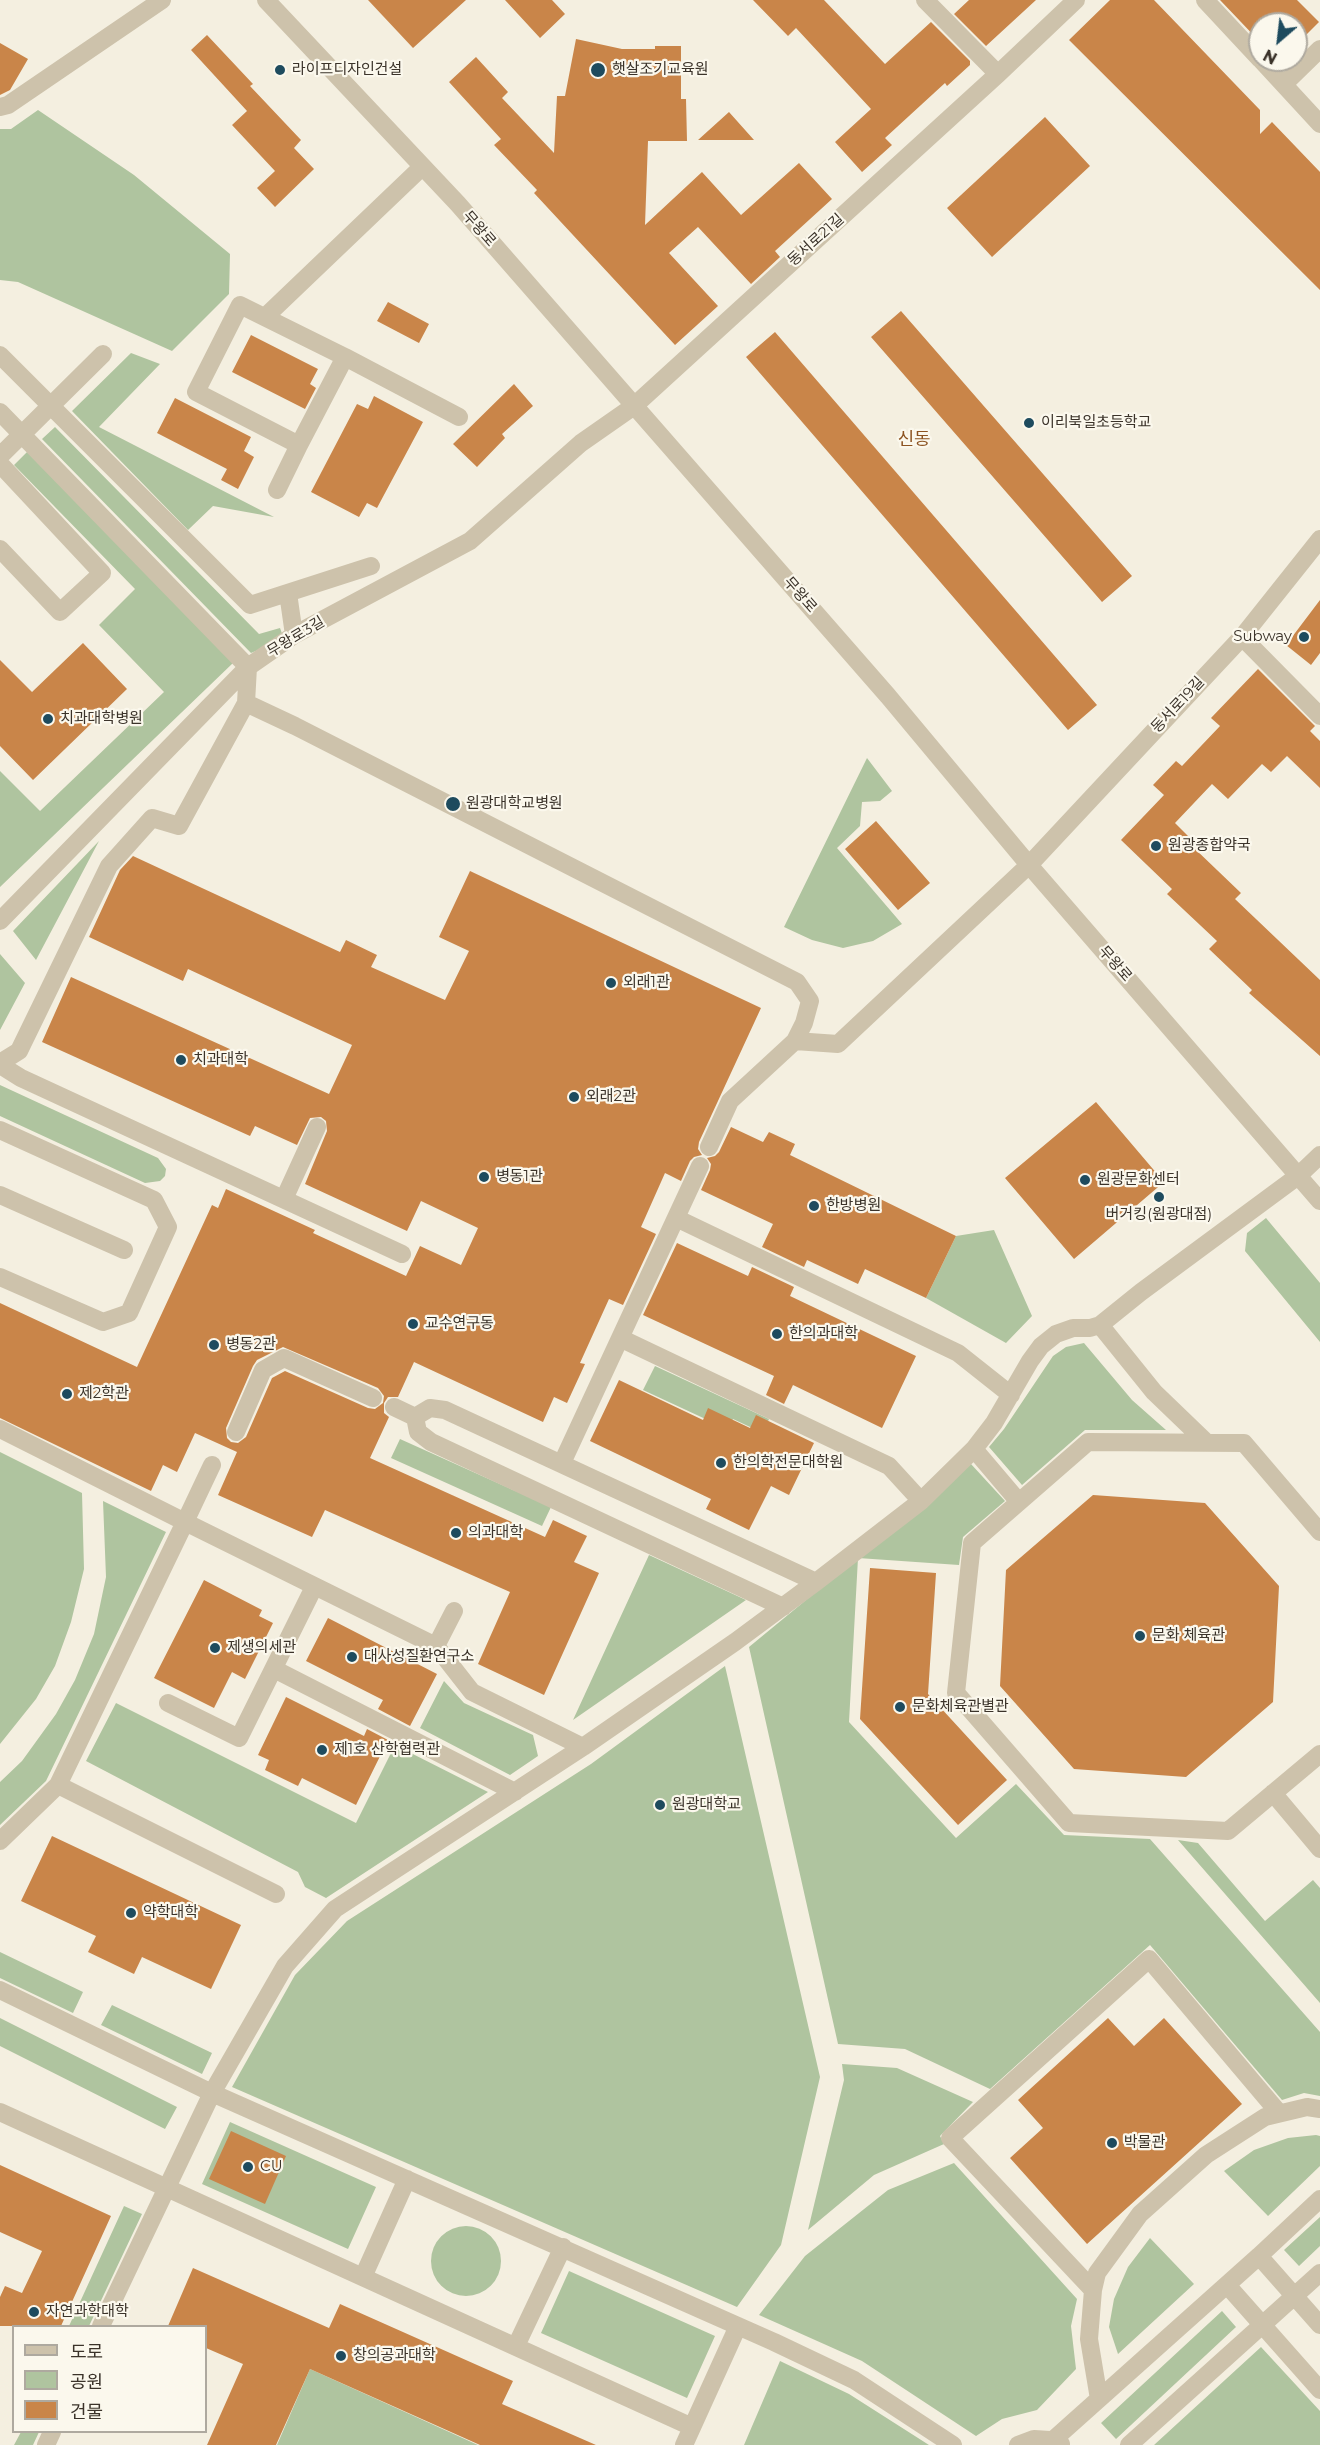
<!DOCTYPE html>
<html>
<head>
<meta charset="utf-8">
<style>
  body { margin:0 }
  #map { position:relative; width:1320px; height:2445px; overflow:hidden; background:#f4efe0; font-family:Montserrat,"Noto Sans KR",sans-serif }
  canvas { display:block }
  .legend { position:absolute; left:12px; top:2325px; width:195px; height:108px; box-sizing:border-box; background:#fbf8ed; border:2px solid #aea99f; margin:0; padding:8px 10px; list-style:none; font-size:18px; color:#3b332a }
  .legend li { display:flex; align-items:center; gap:12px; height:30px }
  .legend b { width:30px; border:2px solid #aea99f }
  .north { position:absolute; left:1248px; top:12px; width:60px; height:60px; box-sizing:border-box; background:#fbf8ed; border:2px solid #aea99f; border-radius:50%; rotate:208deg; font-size:16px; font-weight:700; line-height:24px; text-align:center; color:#3b332a }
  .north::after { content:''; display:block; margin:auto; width:21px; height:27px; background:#1e4b5e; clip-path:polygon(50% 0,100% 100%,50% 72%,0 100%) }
</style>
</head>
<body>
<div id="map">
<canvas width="1320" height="2445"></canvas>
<ul class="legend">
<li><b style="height:8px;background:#cdc2ab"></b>도로</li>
<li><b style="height:16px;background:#afc49f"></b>공원</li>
<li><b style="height:16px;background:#c98549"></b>건물</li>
</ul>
<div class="north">N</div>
</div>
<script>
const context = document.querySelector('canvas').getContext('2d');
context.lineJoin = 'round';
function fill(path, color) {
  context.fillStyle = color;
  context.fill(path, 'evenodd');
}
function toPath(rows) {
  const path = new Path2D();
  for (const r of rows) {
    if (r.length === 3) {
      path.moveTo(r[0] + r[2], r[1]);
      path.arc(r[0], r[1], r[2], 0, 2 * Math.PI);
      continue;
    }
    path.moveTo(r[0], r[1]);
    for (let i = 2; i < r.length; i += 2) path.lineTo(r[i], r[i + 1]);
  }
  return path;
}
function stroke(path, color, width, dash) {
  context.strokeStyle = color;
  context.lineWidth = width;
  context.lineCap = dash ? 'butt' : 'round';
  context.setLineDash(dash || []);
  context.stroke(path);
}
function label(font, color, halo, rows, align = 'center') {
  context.font = font + ' Montserrat,"Noto Sans KR",sans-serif';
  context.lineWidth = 4.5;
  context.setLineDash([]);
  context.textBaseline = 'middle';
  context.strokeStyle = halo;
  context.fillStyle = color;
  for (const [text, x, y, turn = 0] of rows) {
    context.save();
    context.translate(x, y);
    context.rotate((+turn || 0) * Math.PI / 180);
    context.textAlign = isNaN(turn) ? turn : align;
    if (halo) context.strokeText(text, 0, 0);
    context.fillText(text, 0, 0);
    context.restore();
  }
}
const green = toPath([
  [38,110,134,175,230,254,229,294,172,351,18,282,0,280,0,129,11,129],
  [131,353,160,364,99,427,274,517,213,506,188,530,72,411],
  [55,427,259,634,280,628,284,639,251,653,42,439],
  [28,451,233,663,0,887,0,771,40,811,164,692,99,625,135,589,14,465],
  [867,758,892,791,880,801,862,802,860,826,837,848,902,924,873,941,843,948,812,940,784,927],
  [99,841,36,960,13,931],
  [0,954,25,983,0,1030],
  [0,1085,158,1158,166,1169,165,1176,160,1181,145,1183,0,1116],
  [1266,1218,1320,1283,1320,1342,1245,1251,1247,1233],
  [994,1230,1032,1316,1006,1343,926,1298,956,1236],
  [1084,1343,1132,1400,1166,1430,1085,1430,1022,1485,989,1447,1004,1429,1053,1356,1066,1347],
  [655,1366,769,1419,763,1433,733,1419,727,1429,643,1390],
  [400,1439,551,1507,542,1526,391,1458],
  [0,1452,82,1493,84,1569,71,1622,55,1666,36,1699,0,1744],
  [971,1464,1005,1501,963,1537,959,1565,858,1558,849,1722,956,1838,1016,1784,1064,1835,1150,1839,1320,2032,1320,2096,1304,2093,1282,2100,1150,1945,990,2089,905,2049,838,2044,749,1647],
  [103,1501,166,1532,46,1781,0,1825,0,1782,22,1761,56,1714,75,1680,94,1634,106,1577],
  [649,1555,746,1600,573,1720],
  [725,1666,820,2077,781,2245,737,2307,232,2087,295,1975,347,1921,591,1764],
  [444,1681,464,1703,533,1735,538,1756,510,1775,420,1728],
  [116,1703,356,1823,395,1745,488,1792,326,1898,305,1887,298,1872,86,1761],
  [1178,1840,1198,1843,1265,1921,1313,1880,1320,1888,1320,2003],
  [0,1952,83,1992,73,2013,0,1978],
  [112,2005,212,2053,202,2074,101,2025],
  [0,2018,177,2107,165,2129,0,2046],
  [842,2064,897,2068,973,2102,940,2136,944,2144,874,2175,808,2230,844,2080],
  [230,2122,376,2187,348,2249,202,2184],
  [1316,2135,1320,2136,1320,2166,1268,2216,1224,2171,1254,2150,1288,2138],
  [954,2163,1077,2299,1071,2326,1076,2369,1037,2410,1002,2419,976,2436,862,2361,759,2315,805,2256,888,2190],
  [124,2206,142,2214,89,2326,69,2326],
  [1320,2217,1320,2246,1299,2266,1284,2250],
  [466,2261,35],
  [1150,2238,1194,2284,1118,2354,1109,2327,1114,2299,1128,2267],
  [569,2271,715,2336,687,2398,541,2333],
  [1222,2311,1236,2327,1116,2439,1101,2423],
  [1261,2347,1320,2411,1320,2445,1154,2445],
  [780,2361,849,2394,929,2445,744,2445],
  [310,2369,478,2445,277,2445],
  [21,2432,39,2432,33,2445,14,2445]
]);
const building = toPath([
  [368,0,466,0,413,48],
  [505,0,552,0,565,14,540,38],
  [753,0,824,0,885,64,931,22,970,61,970,65,947,86,945,83,885,138,892,145,862,172,835,142,871,109,796,28,788,36],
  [969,0,1036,0,986,46,954,14],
  [1110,0,1154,0,1260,110,1260,134,1272,122,1320,172,1320,290,1069,40],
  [1220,0,1297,0,1319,22,1296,45,1296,24,1260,24,1260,42],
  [207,35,253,84,250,86,301,140,294,148,314,169,275,207,257,188,275,171,232,125,247,111,191,50],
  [576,39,622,49,655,49,655,46,681,46,681,99,686,99,687,141,648,141,645,225,702,172,741,215,799,163,832,199,775,251,780,257,751,284,698,227,669,253,718,306,675,345,534,193,537,190,494,145,501,139,449,82,476,57,508,92,502,98,554,153,557,96,565,96],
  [0,43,28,59,10,90,0,95],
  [729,112,754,140,698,140],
  [1045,117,1090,166,992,257,947,208],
  [388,302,429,324,419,343,377,321],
  [901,311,1132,576,1102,602,871,337],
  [775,332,1097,705,1068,730,746,357],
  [251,335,318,369,310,384,316,388,305,409,232,372],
  [514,384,533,406,502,434,505,438,477,467,453,444],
  [374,396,423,422,377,508,367,503,359,517,311,492,357,404,368,409],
  [175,398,251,437,244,451,254,457,238,489,221,480,227,469,157,433],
  [1320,600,1320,653,1311,665,1286,645],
  [83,643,127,689,33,780,0,746,0,660,32,692],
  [1258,669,1315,726,1310,731,1320,741,1320,788,1287,756,1271,772,1262,764,1228,799,1212,784,1175,823,1196,844,1193,847,1241,893,1235,899,1320,980,1320,1056,1249,993,1252,990,1209,949,1217,941,1167,894,1172,889,1121,840,1164,795,1153,785,1176,761,1182,766,1220,726,1211,718],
  [876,821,930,883,898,910,845,849],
  [133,856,340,952,346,940,377,955,371,967,445,1000,469,951,439,937,470,871,761,1008,699,1142,698,1149,702,1155,694,1157,690,1161,681,1181,665,1173,641,1227,656,1234,623,1305,609,1299,580,1363,585,1364,567,1403,554,1397,543,1422,414,1362,398,1397,388,1397,384,1403,384,1413,389,1417,370,1458,545,1537,553,1520,587,1536,574,1562,599,1573,544,1695,478,1664,510,1592,325,1510,312,1537,218,1495,237,1452,195,1433,177,1472,163,1465,151,1491,0,1418,0,1303,137,1367,212,1205,218,1208,226,1189,315,1230,313,1233,406,1276,420,1246,461,1265,478,1228,421,1201,407,1231,305,1184,327,1131,326,1121,321,1117,310,1118,297,1145,255,1126,250,1136,42,1042,71,977,329,1094,352,1045,188,969,183,981,89,937,120,870],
  [283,1347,378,1388,384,1396,383,1403,375,1409,368,1408,285,1371,272,1378,246,1437,238,1443,231,1442,227,1438,226,1428,253,1366,257,1360],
  [1096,1102,1164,1182,1074,1259,1005,1178],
  [731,1127,763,1142,769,1132,795,1144,790,1155,956,1236,926,1298,865,1269,858,1284,807,1260,804,1267,762,1247,773,1224,701,1190,710,1170,711,1164,707,1158,715,1156,719,1152],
  [677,1243,748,1276,752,1267,794,1287,790,1296,916,1356,882,1428,793,1385,784,1404,766,1395,774,1376,643,1315],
  [619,1380,703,1420,708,1408,750,1428,756,1415,814,1443,789,1495,771,1486,749,1530,706,1509,711,1499,590,1441],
  [1093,1495,1205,1503,1279,1586,1273,1702,1186,1777,1074,1769,1000,1686,1006,1570],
  [870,1568,936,1573,928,1694,1007,1780,958,1825,860,1719],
  [204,1580,262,1610,259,1616,273,1623,245,1679,232,1672,214,1708,154,1678],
  [328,1618,437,1674,410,1726,378,1709,383,1700,306,1661],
  [286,1697,364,1736,367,1729,388,1740,356,1805,302,1778,298,1786,265,1770,269,1760,258,1755],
  [52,1836,241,1925,211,1989,142,1957,134,1974,88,1952,96,1936,21,1901],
  [1108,2018,1134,2046,1164,2018,1242,2104,1087,2244,1010,2158,1043,2128,1018,2100],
  [231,2131,286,2156,265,2204,209,2179],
  [0,2165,111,2216,61,2326,0,2326,0,2297,5,2286,22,2293,42,2251,0,2232],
  [193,2268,329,2328,340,2304,513,2381,502,2404,596,2445,480,2445,310,2369,276,2445,207,2445,243,2364,206,2348,206,2326,168,2326]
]);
const minor = toPath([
  [266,0,458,204,888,696,1029,865,1320,1201],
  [925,0,998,74],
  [1205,0,1260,59],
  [1261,60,1320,124],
  [1284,84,1320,49],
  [0,107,8,105,162,0],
  [265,317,422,167],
  [0,355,250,605,371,566],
  [345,357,299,445,196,392,240,305,345,357,459,417],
  [0,412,248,667,246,703],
  [0,456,103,354],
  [0,464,102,573,60,612,0,549],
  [277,490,299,445],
  [288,593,294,635],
  [1242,637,1320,716],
  [0,921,248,667,294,635,470,541,581,443,634,406,998,74,1076,0],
  [0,1063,19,1051,109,866,152,818,179,826,246,703,295,726,797,982,810,1001,804,1023,795,1041],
  [0,1065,21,1078,402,1254],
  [0,1130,154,1200,168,1227,129,1313,103,1322,0,1277],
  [709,1147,730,1101,795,1041,838,1044,1029,865,1242,637,1320,539],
  [0,1195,124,1250],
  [284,1199,317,1127],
  [676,1218,958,1353,1011,1395],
  [1100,1325,1154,1392,1207,1443],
  [620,1338,889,1466,921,1501],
  [394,1407,415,1417],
  [0,1429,185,1522,58,1785,0,1841],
  [236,1432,263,1370,284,1358,373,1398],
  [974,1449,1019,1502],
  [562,1463,700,1166],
  [212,1465,185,1522,436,1646,472,1692,583,1747],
  [1320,1532,1244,1443,1088,1442,972,1543,956,1693,1069,1823,1228,1831,1320,1754],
  [783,1607,431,1442,418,1432,415,1417,430,1408,445,1410,816,1582],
  [436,1646,454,1611],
  [274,1669,515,1792],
  [168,1703,239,1738,314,1587],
  [58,1785,276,1894],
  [1273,1793,1320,1849],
  [0,1990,212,2093,774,2342,854,2380,953,2445],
  [0,2112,692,2427],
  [1259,2256,1320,2325],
  [363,2277,407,2179],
  [1227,2285,1320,2390],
  [1093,2290,950,2138,1149,1959,1279,2113],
  [101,2326,212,2093,285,1966,335,1909,583,1747,735,1642,816,1582,921,1501,974,1449,994,1423,1030,1361,1041,1346,1056,1334,1073,1328,1090,1328,1100,1325,1141,1292,1298,1176,1320,1155],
  [516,2346,563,2247],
  [1099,2399,1089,2339,1093,2290,1097,2273,1140,2214,1206,2155,1265,2117,1307,2107,1320,2109],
  [1052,2441,1259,2256,1320,2199],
  [46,2445,52,2432],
  [684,2445,738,2326],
  [1018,2445,1034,2439,1050,2440,1061,2444],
  [1129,2445,1320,2273]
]);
const markers = [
  [280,70,6,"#1e4b5e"],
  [598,70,8,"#1e4b5e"],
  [1029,423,6,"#1e4b5e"],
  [1304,637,6,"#1e4b5e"],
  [48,719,6,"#1e4b5e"],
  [453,804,8,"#1e4b5e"],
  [1156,846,6,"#1e4b5e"],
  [611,983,6,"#1e4b5e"],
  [181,1060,6,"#1e4b5e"],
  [574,1097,6,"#1e4b5e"],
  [484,1177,6,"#1e4b5e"],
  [1085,1180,6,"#1e4b5e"],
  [1159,1197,6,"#1e4b5e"],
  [814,1206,6,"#1e4b5e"],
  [413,1324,6,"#1e4b5e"],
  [777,1334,6,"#1e4b5e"],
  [214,1345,6,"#1e4b5e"],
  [67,1394,6,"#1e4b5e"],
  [721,1463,6,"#1e4b5e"],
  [456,1533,6,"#1e4b5e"],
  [1140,1636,6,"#1e4b5e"],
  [215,1648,6,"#1e4b5e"],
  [352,1657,6,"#1e4b5e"],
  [900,1707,6,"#1e4b5e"],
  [322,1750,6,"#1e4b5e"],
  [660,1805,6,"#1e4b5e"],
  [131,1913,6,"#1e4b5e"],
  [1112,2143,6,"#1e4b5e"],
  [248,2167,6,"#1e4b5e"],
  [34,2312,6,"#1e4b5e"],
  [341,2356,6,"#1e4b5e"]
];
const poiNames = [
  ["라이프디자인건설",292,70],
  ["햇살조기교육원",612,70],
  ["이리북일초등학교",1041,423],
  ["Subway",1292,637,"right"],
  ["치과대학병원",60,719],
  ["원광대학교병원",466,804],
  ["원광종합약국",1168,846],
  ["외래1관",623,983],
  ["치과대학",193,1060],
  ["외래2관",586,1097],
  ["병동1관",496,1177],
  ["원광문화센터",1097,1180],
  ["한방병원",826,1206],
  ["버거킹(원광대점)",1159,1215,"center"],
  ["교수연구동",425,1324],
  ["한의과대학",789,1334],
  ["병동2관",226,1345],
  ["제2학관",79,1394],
  ["한의학전문대학원",733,1463],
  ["의과대학",468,1533],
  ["문화 체육관",1152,1636],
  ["제생의세관",227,1648],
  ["대사성질환연구소",364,1657],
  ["문화체육관별관",912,1707],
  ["제1호 산학협력관",334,1750],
  ["원광대학교",672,1805],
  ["약학대학",143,1913],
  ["박물관",1124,2143],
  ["CU",260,2167],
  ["자연과학대학",46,2312],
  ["창의공과대학",353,2356]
];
const streetNames = [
  ["무왕로",479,229,49],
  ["동서로21길",816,240,-42],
  ["무왕로",800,595,49],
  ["무왕로3길",296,637,-31],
  ["동서로19길",1178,705,-47],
  ["무왕로",1115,964,49]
];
const quarterNames = [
  ["신동",914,440]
];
fill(green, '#afc49f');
fill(building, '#c98549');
stroke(minor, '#cdc2ab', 18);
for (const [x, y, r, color] of markers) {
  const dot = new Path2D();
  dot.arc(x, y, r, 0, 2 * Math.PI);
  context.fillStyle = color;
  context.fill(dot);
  stroke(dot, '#fbf8ed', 2);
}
label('15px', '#3b332a', '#fbf8ed', poiNames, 'left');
label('15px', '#3b332a', '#fbf8ed', streetNames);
label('18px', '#8c5321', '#fbf8ed', quarterNames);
</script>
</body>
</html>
